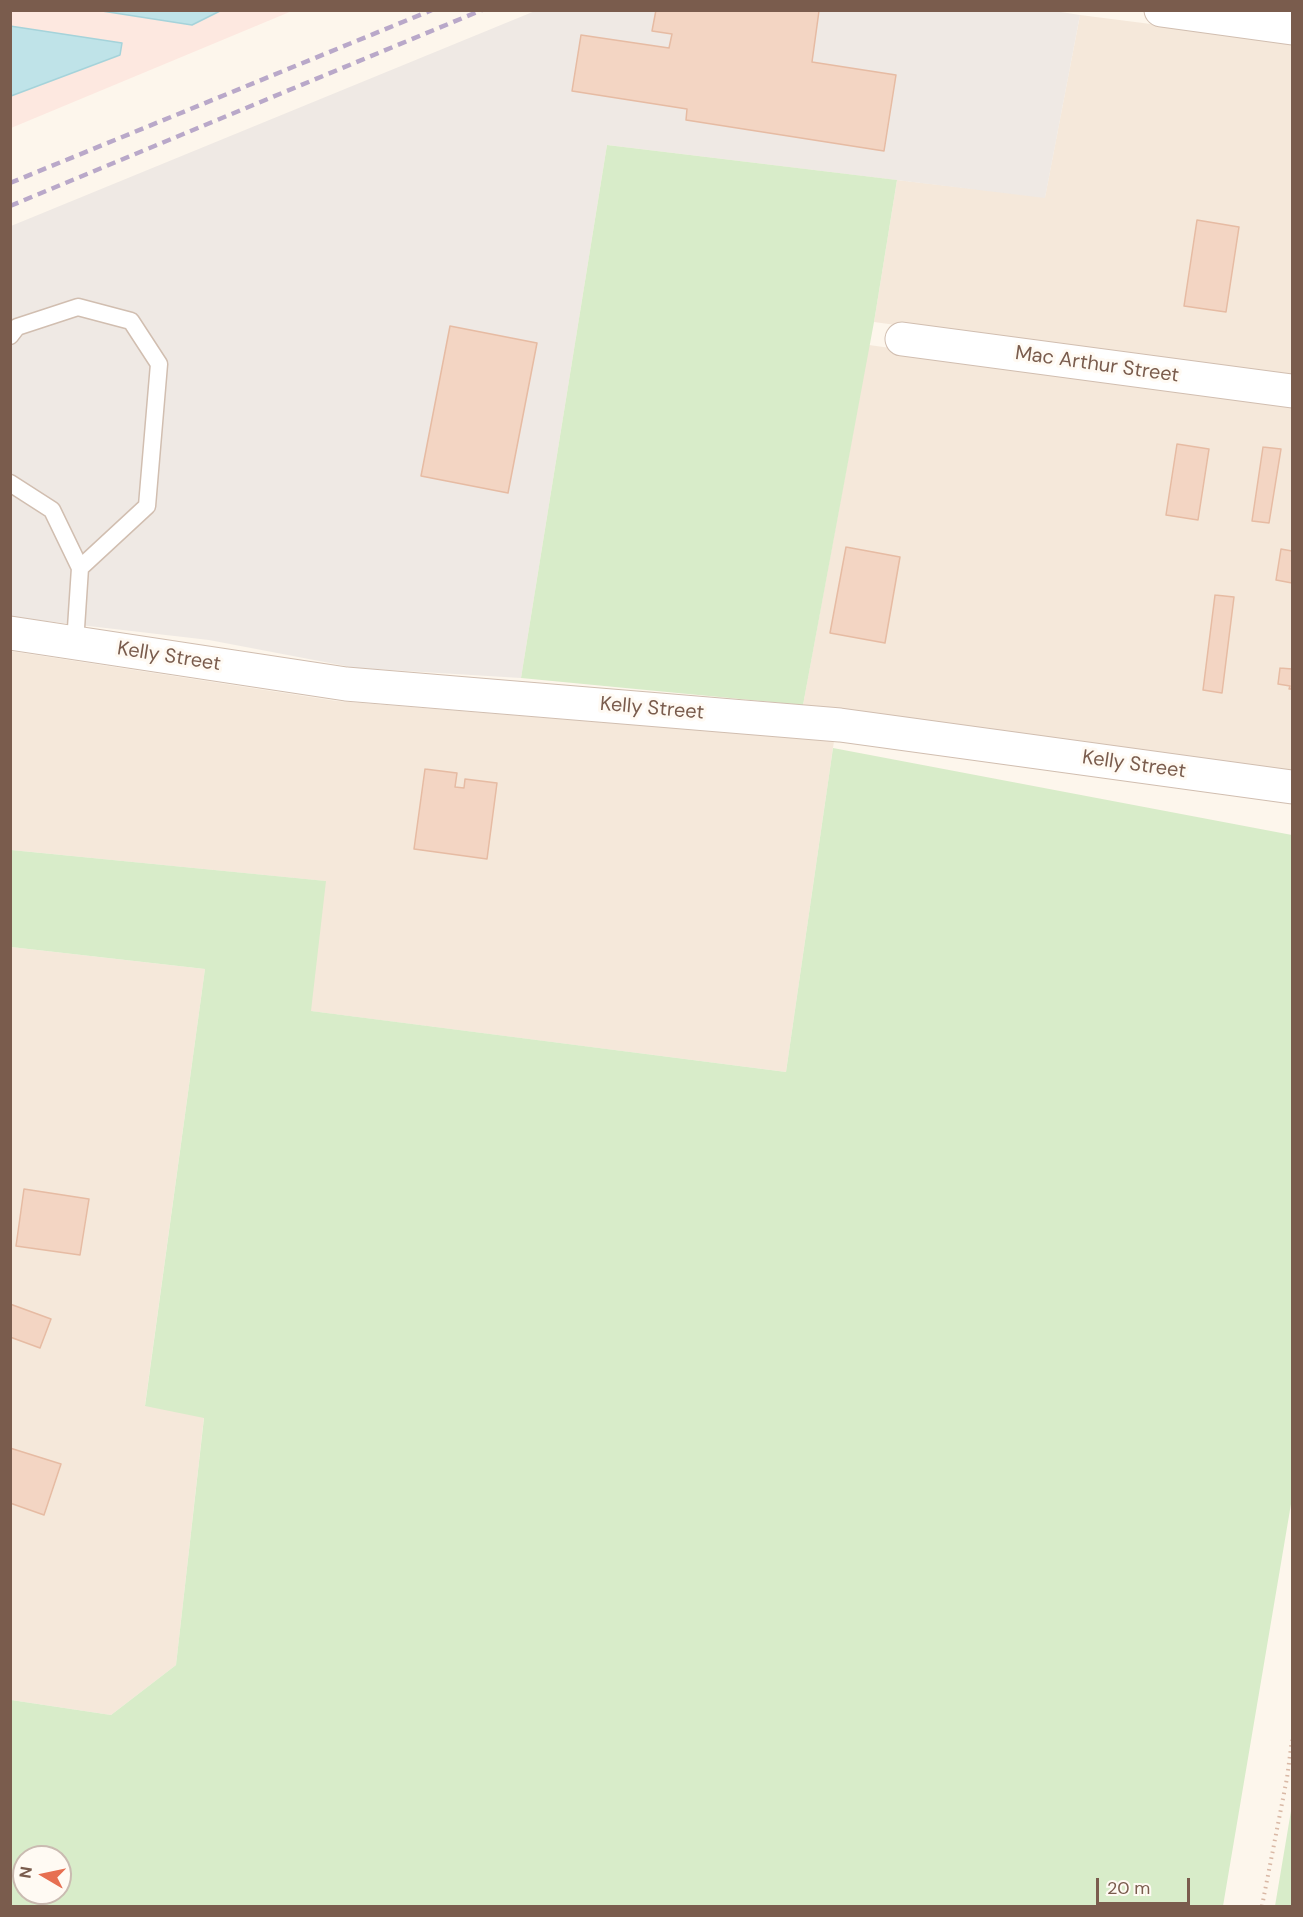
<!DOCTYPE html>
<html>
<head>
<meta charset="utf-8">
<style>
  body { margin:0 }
  #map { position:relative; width:1303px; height:1917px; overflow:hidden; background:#fdf6ec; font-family:"DM Sans",sans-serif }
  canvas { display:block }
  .frame { position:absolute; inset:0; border:12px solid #7a5c4d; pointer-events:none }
  .north { position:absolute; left:12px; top:1845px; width:60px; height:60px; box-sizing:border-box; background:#fffaf3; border:2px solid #cabbb1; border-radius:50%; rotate:279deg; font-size:16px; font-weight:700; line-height:24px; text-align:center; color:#7a5c4d }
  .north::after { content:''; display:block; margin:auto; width:21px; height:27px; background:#e76f51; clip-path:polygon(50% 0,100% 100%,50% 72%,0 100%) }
  .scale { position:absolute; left:1096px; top:1878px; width:94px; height:27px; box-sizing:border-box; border:3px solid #7a5c4d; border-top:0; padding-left:8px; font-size:18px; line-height:21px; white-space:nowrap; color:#7a5c4d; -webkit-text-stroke:4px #fffaf3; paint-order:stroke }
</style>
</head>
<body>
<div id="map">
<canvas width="1303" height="1917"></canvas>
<div class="frame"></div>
<div class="north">N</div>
<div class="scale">20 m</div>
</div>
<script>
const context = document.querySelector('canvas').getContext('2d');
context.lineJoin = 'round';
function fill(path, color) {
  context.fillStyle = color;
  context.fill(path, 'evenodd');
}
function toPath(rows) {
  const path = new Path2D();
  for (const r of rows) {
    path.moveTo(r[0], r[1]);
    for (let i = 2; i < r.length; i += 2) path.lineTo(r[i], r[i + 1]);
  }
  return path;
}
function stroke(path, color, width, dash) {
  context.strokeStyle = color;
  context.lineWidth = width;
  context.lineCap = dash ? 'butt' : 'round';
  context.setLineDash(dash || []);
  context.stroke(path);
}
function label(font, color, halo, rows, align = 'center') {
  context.font = font + ' "DM Sans",sans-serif';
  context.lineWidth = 6;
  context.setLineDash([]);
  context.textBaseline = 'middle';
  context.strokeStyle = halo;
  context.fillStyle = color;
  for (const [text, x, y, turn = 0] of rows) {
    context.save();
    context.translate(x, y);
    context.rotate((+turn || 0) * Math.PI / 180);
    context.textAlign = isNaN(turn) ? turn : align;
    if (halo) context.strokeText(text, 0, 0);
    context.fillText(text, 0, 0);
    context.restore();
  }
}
const residential = toPath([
  [1080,15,1292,42,1292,379,874,322,897,180,1045,197],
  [869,345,1292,404,1292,771,803,705],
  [10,651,337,701,834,741,786,1072,310,1011,325,881,11,850],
  [11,947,205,969,145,1405,204,1417,176,1665,111,1715,11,1700]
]);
const commercial = toPath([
  [11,11,292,11,11,128]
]);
const industrial = toPath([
  [1048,10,1080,15,1045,198,607,145,521,678,356,668,209,640,11,617,11,226,535,11]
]);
const green = toPath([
  [607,145,897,180,874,322,803,705,521,678],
  [833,748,1292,835,1292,1498,1223,1906,11,1906,11,1700,111,1715,176,1665,204,1418,145,1406,205,969,11,947,11,850,326,881,311,1011,786,1072],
  [24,1857,60,1857,60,1893,24,1893],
  [1292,1805,1292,1906,1275,1906]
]);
const water = toPath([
  [102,11,220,11,192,25,102,11],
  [10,26,122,43,120,55,11,96,10,26]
]);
const building = toPath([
  [656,10,819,11,812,62,896,75,884,151,686,120,687,109,572,91,581,35,669,48,672,34,652,31,656,10],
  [1197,220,1239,227,1226,312,1184,306,1197,220],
  [450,326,537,343,508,493,421,476,450,326],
  [1177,444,1209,449,1198,520,1166,515,1177,444],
  [1263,447,1281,449,1269,523,1252,521,1263,447],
  [846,547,900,557,885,643,830,633,846,547],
  [1281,549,1292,551,1292,583,1276,580,1281,549],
  [1215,595,1234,597,1222,693,1203,690,1215,595],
  [1280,668,1292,669,1292,689,1289,689,1290,686,1278,684,1280,668],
  [425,769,457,773,455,787,464,788,465,779,497,783,487,859,414,849,425,769],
  [24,1189,89,1199,80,1255,16,1246,24,1189],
  [10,1304,51,1319,40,1348,10,1337,10,1304],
  [10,1448,61,1464,44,1515,10,1503,10,1448]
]);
const path = toPath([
  [1262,1906,1287,1778,1292,1740]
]);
const service = toPath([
  [10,336,17,327,78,307,131,321,159,364,147,506,80,568],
  [10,483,52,510,80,568,75,643]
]);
const minor = toPath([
  [1161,10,1292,28],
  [902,339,1292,391],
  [10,633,346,684,840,725,1292,787]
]);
const rail = toPath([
  [10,183,432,10],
  [10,206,482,10]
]);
const streetNames = [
  ["Mac Arthur Street",1097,365,8],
  ["Kelly Street",169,657,9],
  ["Kelly Street",652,709,5],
  ["Kelly Street",1134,765,8]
];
fill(residential, '#f5e8da');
fill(commercial, '#fde8e0');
fill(industrial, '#efe9e4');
fill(green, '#d8ecc9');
fill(water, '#bfe3e8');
stroke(water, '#a5d3da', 1.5);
fill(building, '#f3d5c3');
stroke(building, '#e6bba3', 1.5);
stroke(service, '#d1beb0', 19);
stroke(minor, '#d1beb0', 35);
stroke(path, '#d9b8a5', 4, [1.5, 4.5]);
stroke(service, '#fff', 16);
stroke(minor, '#fff', 33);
stroke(rail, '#b9a8c9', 4.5, [9, 6]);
label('20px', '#7a5c4d', '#fffaf3', streetNames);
</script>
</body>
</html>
